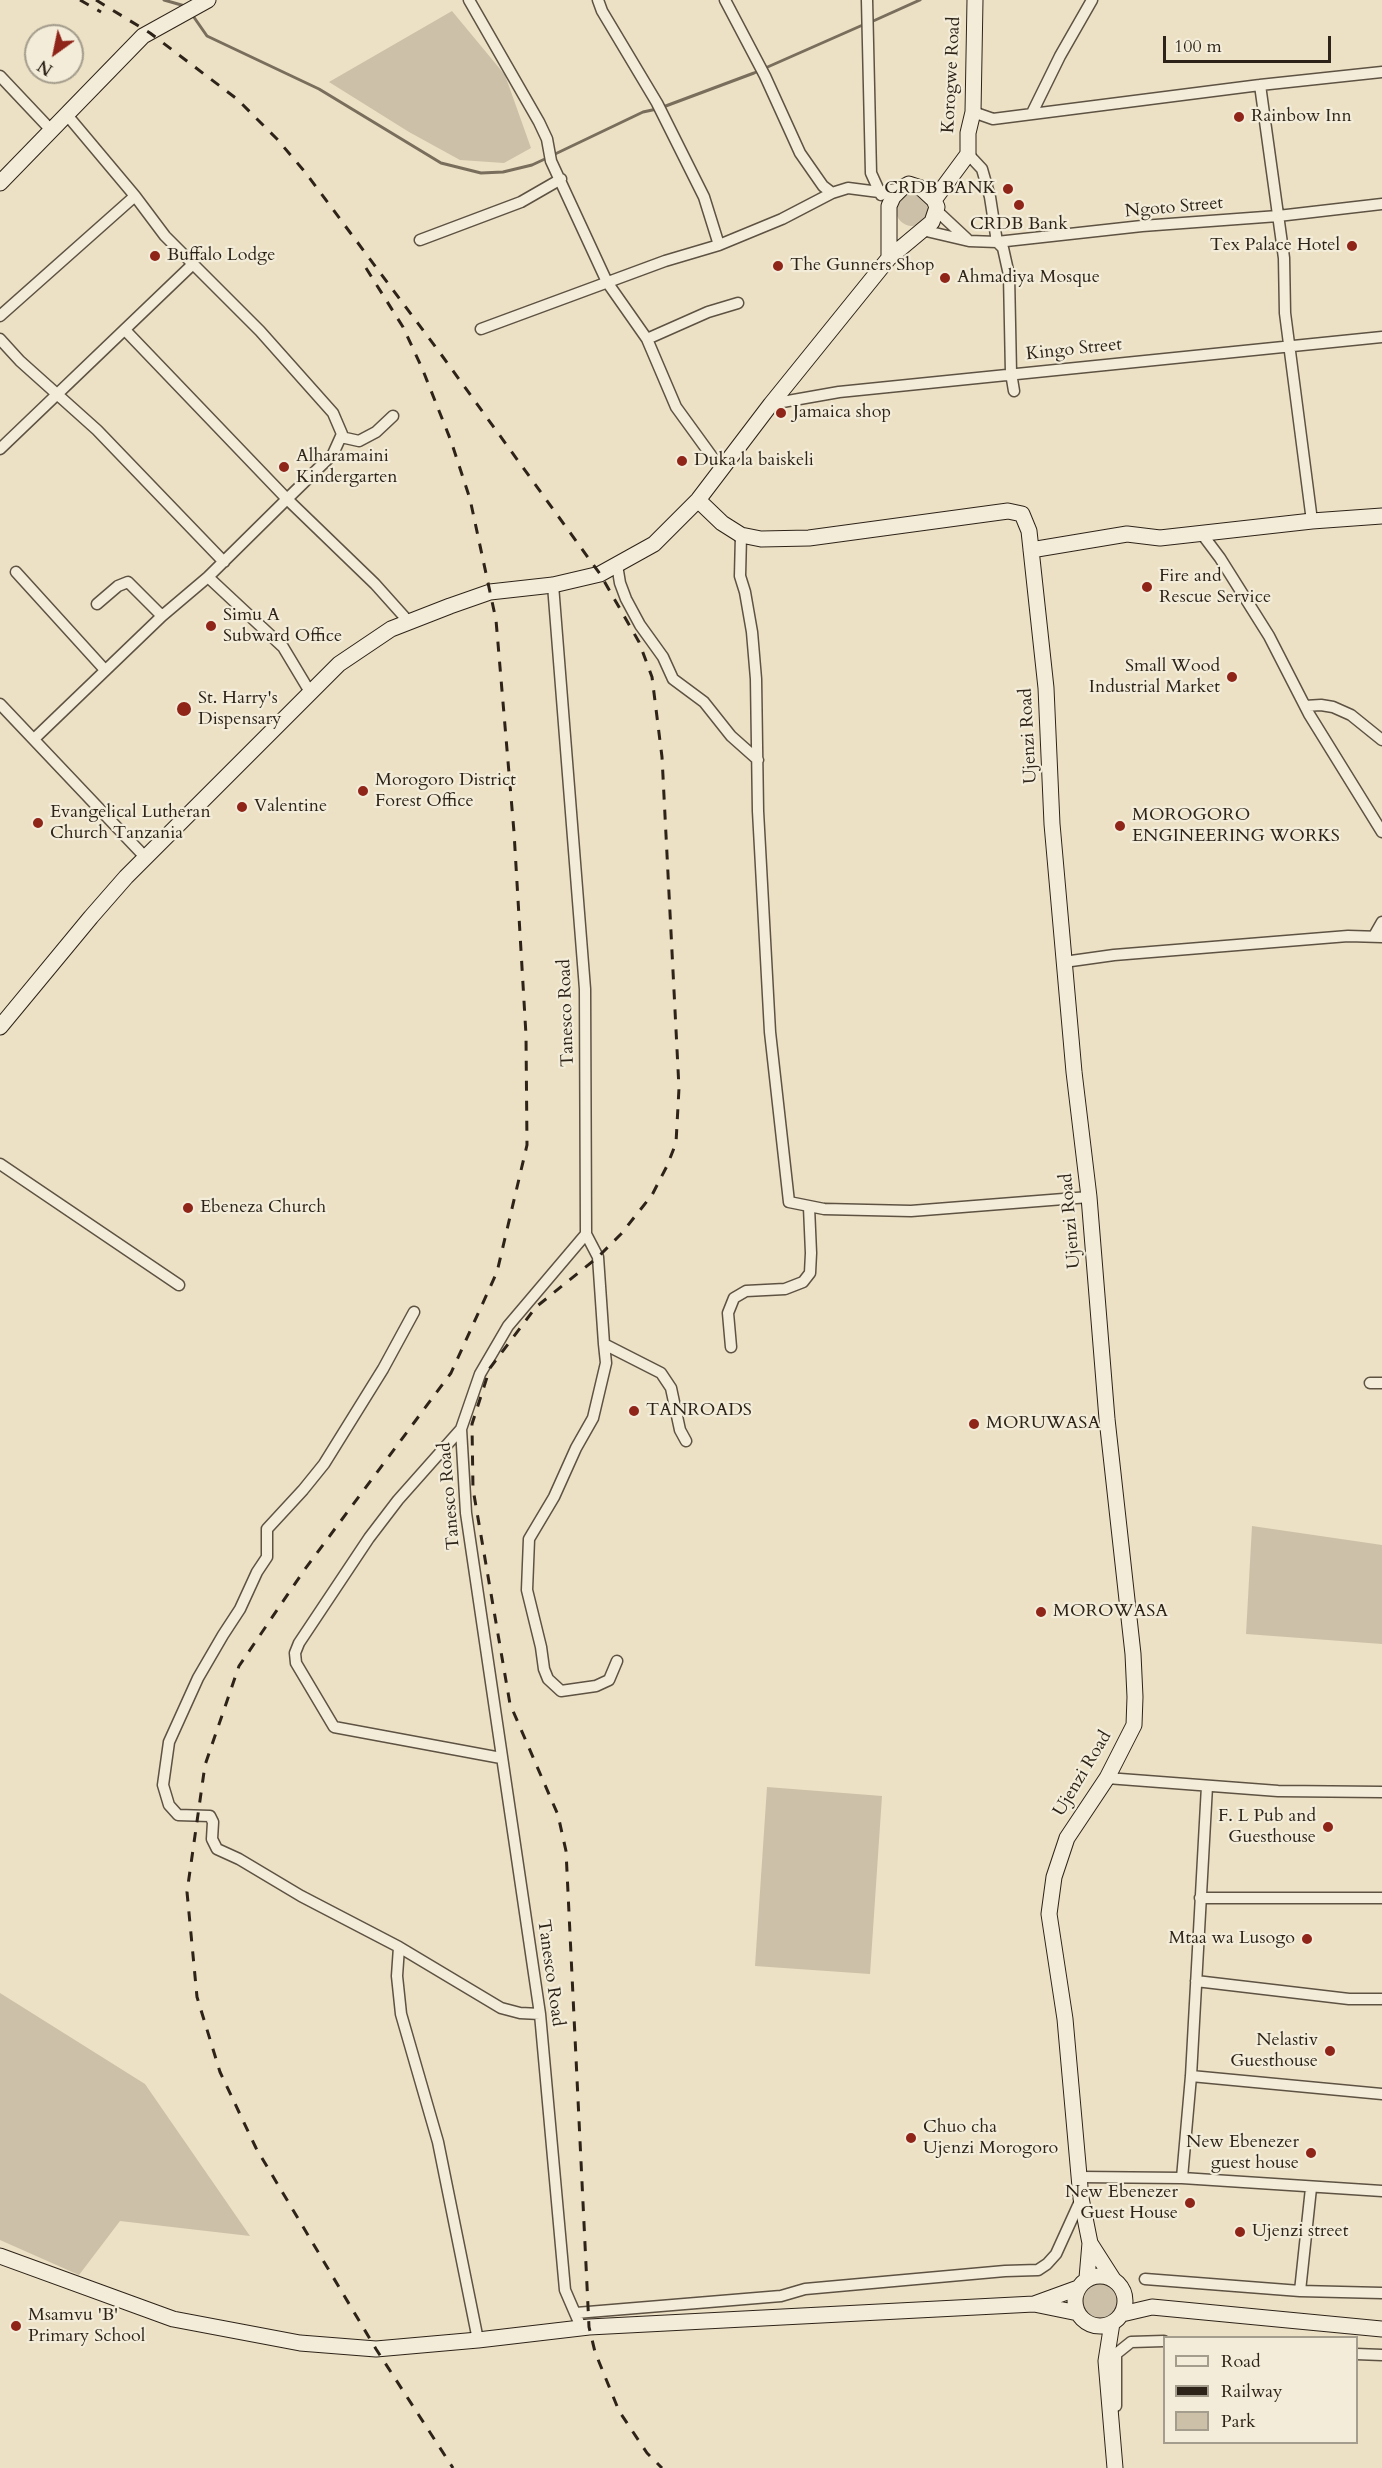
<!DOCTYPE html>
<html>
<head>
<meta charset="utf-8">
<style>
  body { margin:0 }
  #map { position:relative; width:1382px; height:2468px; overflow:hidden; background:#ece1c5; font-family:Cardo,serif }
  canvas { display:block }
  .legend { position:absolute; left:1163px; top:2336px; width:195px; height:108px; box-sizing:border-box; background:#f3ecd9; border:2px solid #a49c8c; margin:0; padding:8px 10px; list-style:none; font-size:18px; color:#2e2318 }
  .legend li { display:flex; align-items:center; gap:12px; height:30px }
  .legend b { width:30px; border:2px solid #a49c8c }
  .north { position:absolute; left:24px; top:24px; width:60px; height:60px; box-sizing:border-box; background:#f3ecd9; border:2px solid #a49c8c; border-radius:50%; rotate:213deg; font-size:16px; font-weight:700; line-height:24px; text-align:center; color:#2e2318 }
  .north::after { content:''; display:block; margin:auto; width:21px; height:27px; background:#8f2418; clip-path:polygon(50% 0,100% 100%,50% 72%,0 100%) }
  .scale { position:absolute; left:1163px; top:36px; width:168px; height:27px; box-sizing:border-box; border:3px solid #2e2318; border-top:0; padding-left:8px; font-size:18px; line-height:21px; white-space:nowrap; color:#2e2318; -webkit-text-stroke:4px #f3ecd9; paint-order:stroke }
</style>
</head>
<body>
<div id="map">
<canvas width="1382" height="2468"></canvas>
<ul class="legend">
<li><b style="height:8px;background:#f3ecd9"></b>Road</li>
<li><b style="height:8px;background:#2e2318"></b>Railway</li>
<li><b style="height:16px;background:#ccc1a8"></b>Park</li>
</ul>
<div class="north">N</div>
<div class="scale">100 m</div>
</div>
<script>
const context = document.querySelector('canvas').getContext('2d');
context.lineJoin = 'round';
function fill(path, color) {
  context.fillStyle = color;
  context.fill(path, 'evenodd');
}
function toPath(rows) {
  const path = new Path2D();
  for (const r of rows) {
    if (r.length === 3) {
      path.moveTo(r[0] + r[2], r[1]);
      path.arc(r[0], r[1], r[2], 0, 2 * Math.PI);
      continue;
    }
    path.moveTo(r[0], r[1]);
    for (let i = 2; i < r.length; i += 2) path.lineTo(r[i], r[i + 1]);
  }
  return path;
}
function stroke(path, color, width, dash) {
  context.strokeStyle = color;
  context.lineWidth = width;
  context.lineCap = dash ? 'butt' : 'round';
  context.setLineDash(dash || []);
  context.stroke(path);
}
function label(font, color, halo, rows, align = 'center') {
  context.font = font + ' Cardo,serif';
  context.lineWidth = 4.5;
  context.setLineDash([]);
  context.textBaseline = 'middle';
  context.strokeStyle = halo;
  context.fillStyle = color;
  for (const [text, x, y, turn = 0] of rows) {
    context.save();
    context.translate(x, y);
    context.rotate((+turn || 0) * Math.PI / 180);
    context.textAlign = isNaN(turn) ? turn : align;
    if (halo) context.strokeText(text, 0, 0);
    context.fillText(text, 0, 0);
    context.restore();
  }
}
const green = toPath([
  [452,11,505,75,531,148,504,163,460,160,409,132,329,82],
  [912,210,16],
  [1252,1526,1382,1545,1382,1644,1246,1634],
  [767,1787,882,1796,870,1974,755,1966],
  [0,1993,145,2084,250,2236,120,2221,79,2275,0,2240],
  [1100,2301,20]
]);
const stream = toPath([
  [164,0,185,6],
  [191,13,207,36,319,89,441,163,481,173,503,172,532,165,547,158],
  [871,22,920,0],
  [663,107,754,73,865,24],
  [553,155,643,112,657,109]
]);
const street = toPath([
  [469,0,539,122,547,139,551,161,607,282,647,339,676,407,721,469],
  [598,0,602,11,657,103,704,197,719,245],
  [725,0,765,76,800,153,823,186,832,193,848,188,879,192,902,188],
  [867,0,871,173,881,195],
  [0,76,51,130],
  [1260,85,1284,258,1285,313,1312,521],
  [973,112,993,119,1260,85,1382,72],
  [1032,113,1060,56,1092,0],
  [968,154,982,169,990,197,997,242,1003,248,1009,275,1011,373,1014,391],
  [937,211,967,239],
  [922,230,969,241,997,242,1142,226,1278,216,1382,204],
  [420,240,521,202,561,179],
  [0,316,135,196],
  [481,329,665,261,719,245,782,219,832,193],
  [125,330,287,499,375,584,409,622],
  [0,339,20,361,97,430,224,562],
  [647,339,708,312,738,303],
  [771,404,839,392,1382,337],
  [341,437,359,441,376,432,393,416],
  [0,449,192,265],
  [1202,534,1220,558,1269,636,1309,714,1382,832],
  [741,535,740,576,745,592,752,632,756,679,758,811,770,1032,789,1202,824,1209,911,1211,1089,1197],
  [617,565,620,583,626,599,640,625,663,657,673,679,704,702,731,736,758,760],
  [16,572,105,670],
  [208,577,283,647,310,692],
  [553,585,585,989,586,1234,508,1326,480,1374,461,1429,466,1513,540,2014,565,2290,581,2327],
  [97,604,118,586,128,582,162,616],
  [0,704,146,858],
  [1305,706,1321,705,1333,707,1351,715,1382,740],
  [34,739,162,616,208,577,287,499,333,454,342,434,333,413,260,331,165,236,135,196,67,115],
  [1374,936,1382,922],
  [1064,962,1114,955,1348,936,1382,937],
  [0,1164,179,1285],
  [586,1234,598,1257,604,1344,661,1373,671,1388,680,1430,686,1441],
  [414,1312,383,1369,324,1464,303,1490,267,1529,267,1557,257,1572,240,1609,223,1635,198,1678,169,1742,163,1785,169,1805,178,1815,210,1816,213,1822,212,1839,217,1849,239,1859,301,1896,399,1947,501,2008,520,2013,540,2014],
  [604,1344,606,1363,593,1418,576,1448,554,1497,529,1539,527,1590,541,1647,544,1669,548,1679,561,1691,596,1686,609,1680,617,1661],
  [731,1347,728,1313,734,1298,746,1291,785,1289,803,1282,810,1273,811,1253,809,1207],
  [1370,1383,1382,1383],
  [461,1429,398,1500,369,1538,299,1643,295,1653,296,1663,334,1727,501,1758],
  [1107,1778,1278,1791,1382,1792],
  [1200,1898,1382,1898],
  [399,1947,397,1976,401,2014,438,2142,478,2340],
  [1196,1981,1349,1999,1382,1999],
  [1191,2076,1382,2094],
  [1080,2177,1182,2178,1382,2191],
  [1182,2178,1191,2076,1207,1786],
  [1145,2279,1300,2291,1382,2293],
  [1300,2291,1311,2188],
  [576,2313,781,2296,805,2289,1005,2271,1038,2270,1047,2264,1056,2254,1081,2199],
  [1356,2354,1382,2355],
  [1116,2406,1116,2354,1131,2342,1164,2341]
]);
const secondary = toPath([
  [0,183,143,36,208,0],
  [934,200,968,154,968,133,973,112,975,0],
  [698,500,722,523,741,535,761,539,809,538,1008,511,1022,514,1029,531,1046,688,1052,824,1074,1072,1089,1197,1107,1419,1133,1654,1135,1697,1134,1725,1107,1778,1067,1838,1054,1877,1049,1914,1065,2019,1081,2198,1090,2243,1087,2278],
  [1031,550,1127,534,1160,538,1312,521,1382,516],
  [0,1027,91,917,126,877,339,664,391,629,450,606,490,592,553,585,600,574,654,544,698,500,771,404,889,258,932,222,937,207,934,200,921,188,909,184,902,188,893,197,889,206,889,258],
  [1090,2243,1113,2279],
  [0,2256,173,2319,300,2343,376,2349,478,2340,589,2327,1034,2304,1078,2313],
  [1100,2301,25],
  [1034,2304,1078,2288],
  [1122,2314,1152,2307,1382,2329],
  [1112,2323,1106,2361,1115,2468]
]);
const rail = toPath([
  [80,0,101,12],
  [96,0,150,33,237,99,277,139,305,172,443,357,600,574,639,642,652,677,662,757,679,1088,676,1143,667,1166,652,1195,621,1234,598,1257,536,1307,490,1368,472,1424,473,1489,510,1704,558,1815,566,1851,589,2327,595,2352,619,2411,647,2453,662,2468],
  [366,268,403,327,422,368,451,441,470,499,496,620,514,832,526,1035,527,1145,497,1272,451,1373,305,1569,239,1666,205,1765,187,1892,197,1997,220,2072,256,2148,376,2349,453,2468]
]);
const markers = [
  [1239,117,6,"#8f2418"],
  [1008,189,6,"#8f2418"],
  [1019,205,6,"#8f2418"],
  [1352,246,6,"#8f2418"],
  [155,256,6,"#8f2418"],
  [778,266,6,"#8f2418"],
  [945,278,6,"#8f2418"],
  [781,413,6,"#8f2418"],
  [682,461,6,"#8f2418"],
  [284,467,6,"#8f2418"],
  [1147,587,6,"#8f2418"],
  [211,626,6,"#8f2418"],
  [1232,677,6,"#8f2418"],
  [184,709,8,"#8f2418"],
  [363,791,6,"#8f2418"],
  [242,807,6,"#8f2418"],
  [38,823,6,"#8f2418"],
  [1120,826,6,"#8f2418"],
  [188,1208,6,"#8f2418"],
  [634,1411,6,"#8f2418"],
  [974,1424,6,"#8f2418"],
  [1041,1612,6,"#8f2418"],
  [1328,1827,6,"#8f2418"],
  [1307,1939,6,"#8f2418"],
  [1330,2051,6,"#8f2418"],
  [911,2138,6,"#8f2418"],
  [1311,2153,6,"#8f2418"],
  [1190,2203,6,"#8f2418"],
  [1240,2232,6,"#8f2418"],
  [16,2326,6,"#8f2418"]
];
const streetNames = [
  ["Korogwe Road",952,75,-87],
  ["Ngoto Street",1174,208,-5],
  ["Kingo Street",1074,350,-6],
  ["Ujenzi Road",1029,736,-93],
  ["Tanesco Road",567,1013,-92],
  ["Ujenzi Road",1071,1221,-95],
  ["Tanesco Road",450,1496,-95],
  ["Ujenzi Road",1083,1774,-59],
  ["Tanesco Road",550,1973,82]
];
const poiNames = [
  ["Rainbow Inn",1251,117],
  ["CRDB BANK",996,189,"right"],
  ["CRDB Bank",1019,225,"center"],
  ["Tex Palace Hotel",1340,246,"right"],
  ["Buffalo Lodge",167,256],
  ["The Gunners Shop",790,266],
  ["Ahmadiya Mosque",957,278],
  ["Jamaica shop",793,413],
  ["Alharamaini",296,457],
  ["Kindergarten",296,478],
  ["Duka la baiskeli",694,461],
  ["Fire and",1159,577],
  ["Rescue Service",1159,598],
  ["Simu A",223,616],
  ["Subward Office",223,637],
  ["Small Wood",1220,667,"right"],
  ["Industrial Market",1220,688,"right"],
  ["St. Harry's",198,699],
  ["Dispensary",198,720],
  ["Morogoro District",375,781],
  ["Forest Office",375,802],
  ["Valentine",254,807],
  ["Evangelical Lutheran",50,813],
  ["Church Tanzania",50,834],
  ["MOROGORO",1132,816],
  ["ENGINEERING WORKS",1132,837],
  ["Ebeneza Church",200,1208],
  ["TANROADS",646,1411],
  ["MORUWASA",986,1424],
  ["MOROWASA",1053,1612],
  ["F. L Pub and",1316,1817,"right"],
  ["Guesthouse",1316,1838,"right"],
  ["Mtaa wa Lusogo",1295,1939,"right"],
  ["Nelastiv",1318,2041,"right"],
  ["Guesthouse",1318,2062,"right"],
  ["Chuo cha",923,2128],
  ["Ujenzi Morogoro",923,2149],
  ["New Ebenezer",1299,2143,"right"],
  ["guest house",1299,2164,"right"],
  ["New Ebenezer",1178,2193,"right"],
  ["Guest House",1178,2214,"right"],
  ["Ujenzi street",1252,2232],
  ["Msamvu 'B'",28,2316],
  ["Primary School",28,2337]
];
fill(green, '#ccc1a8');
stroke(stream, '#796e5c', 3);
stroke(street, '#5e5243', 13);
stroke(secondary, '#2e2318', 17);
stroke(street, '#f3ecd9', 10);
stroke(secondary, '#f3ecd9', 15);
stroke(rail, '#2e2318', 3, [10, 10]);
for (const [x, y, r, color] of markers) {
  const dot = new Path2D();
  dot.arc(x, y, r, 0, 2 * Math.PI);
  context.fillStyle = color;
  context.fill(dot);
  stroke(dot, '#f3ecd9', 2);
}
label('18px', '#2e2318', '#f3ecd9', streetNames);
label('18px', '#2e2318', '#f3ecd9', poiNames, 'left');
</script>
</body>
</html>
